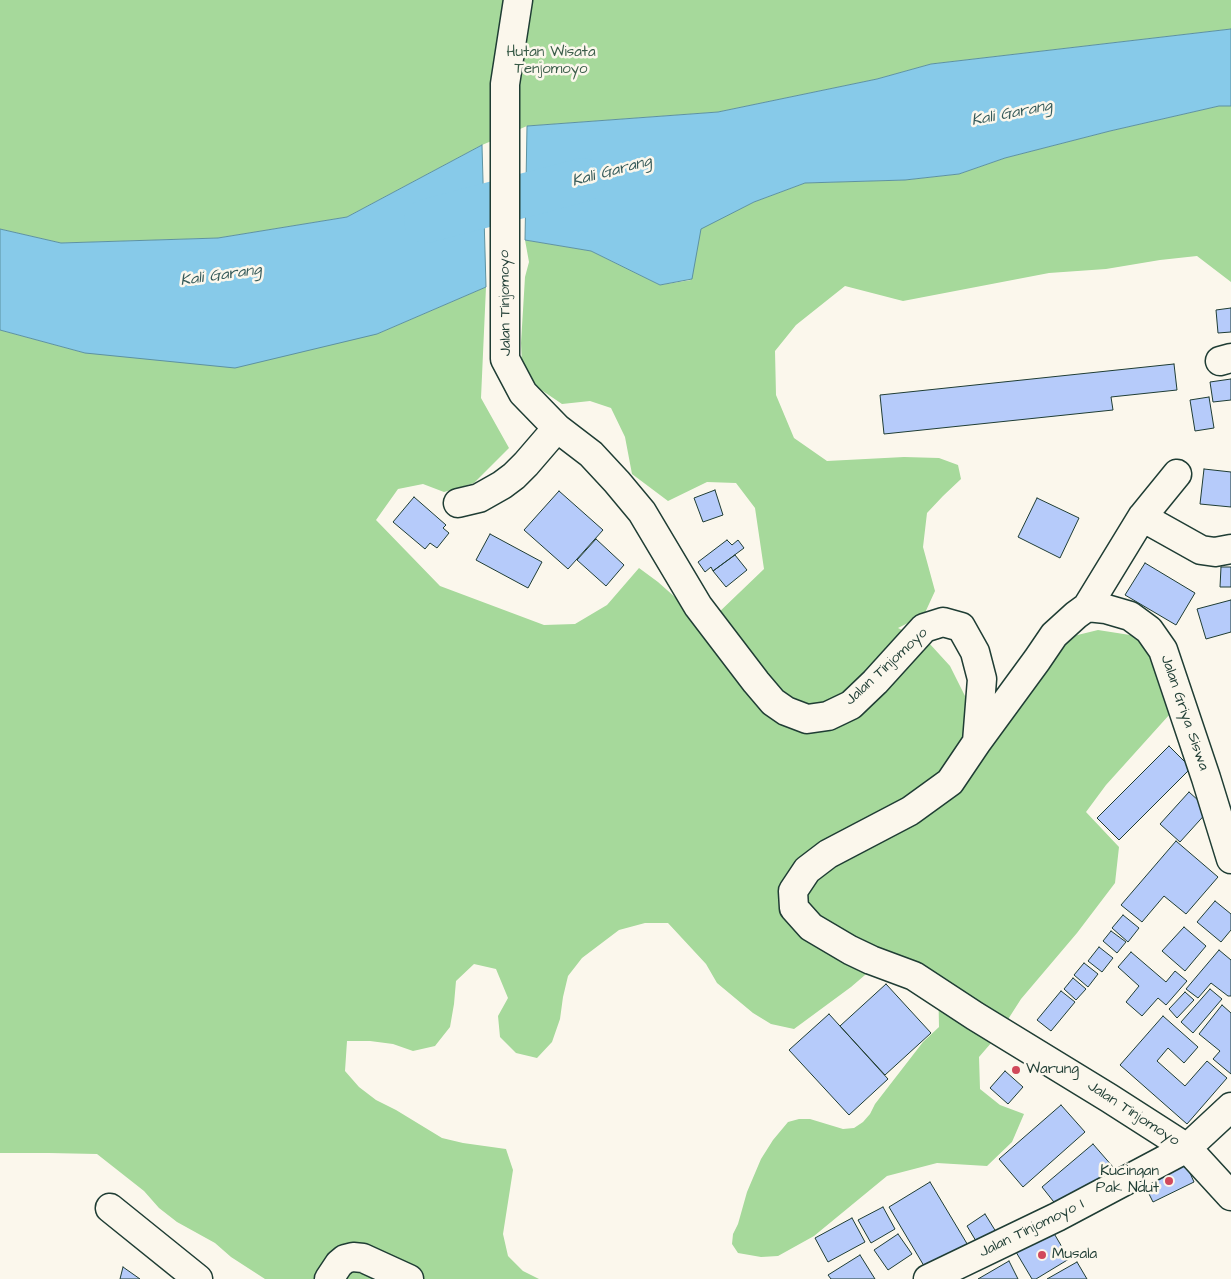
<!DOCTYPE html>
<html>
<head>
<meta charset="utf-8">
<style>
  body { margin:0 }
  canvas { display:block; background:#fbf7ec }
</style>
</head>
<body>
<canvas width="1231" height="1279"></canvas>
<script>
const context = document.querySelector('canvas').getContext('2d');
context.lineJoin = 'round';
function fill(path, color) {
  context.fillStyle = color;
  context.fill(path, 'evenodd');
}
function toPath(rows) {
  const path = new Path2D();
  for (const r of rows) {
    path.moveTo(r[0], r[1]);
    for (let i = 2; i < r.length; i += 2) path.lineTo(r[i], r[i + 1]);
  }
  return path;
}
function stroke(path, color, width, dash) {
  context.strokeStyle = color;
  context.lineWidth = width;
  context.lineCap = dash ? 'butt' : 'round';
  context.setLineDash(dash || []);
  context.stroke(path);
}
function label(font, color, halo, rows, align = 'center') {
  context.font = font + ' "Architects Daughter",sans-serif';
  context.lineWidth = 5;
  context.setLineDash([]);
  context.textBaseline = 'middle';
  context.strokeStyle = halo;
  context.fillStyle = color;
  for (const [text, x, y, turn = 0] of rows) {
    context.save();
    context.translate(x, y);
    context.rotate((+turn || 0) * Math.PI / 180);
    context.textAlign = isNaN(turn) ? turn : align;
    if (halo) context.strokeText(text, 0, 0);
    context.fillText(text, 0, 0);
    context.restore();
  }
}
const green = toPath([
  [0,0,1231,0,1231,29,931,64,877,79,718,112,527,126,482,145,347,217,218,238,61,243,0,229],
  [1219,106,1231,106,1231,282,1197,256,1160,260,1106,269,1049,273,903,301,845,286,796,325,775,351,776,395,794,438,827,461,904,457,939,458,958,465,961,479,943,496,927,513,923,547,935,591,924,615,898,628,929,643,950,666,966,698,989,695,1007,691,1057,640,1098,630,1162,640,1170,714,1106,785,1086,812,1119,847,1115,883,1077,933,1021,999,998,1035,979,1057,980,1089,1000,1105,1024,1114,1012,1142,987,1166,937,1163,887,1176,814,1236,778,1256,761,1257,738,1253,732,1244,733,1234,738,1224,747,1192,761,1159,773,1140,788,1122,799,1119,810,1119,843,1129,854,1128,863,1122,870,1114,875,1104,923,1042,939,1027,938,976,886,957,851,987,794,1029,771,1024,753,1013,717,983,706,964,668,923,645,923,619,930,582,958,568,976,563,997,560,1019,552,1042,537,1058,516,1053,500,1037,498,1016,508,998,496,969,474,964,456,981,454,1004,450,1027,435,1046,413,1051,393,1044,370,1041,347,1041,345,1071,359,1087,376,1100,396,1110,442,1138,463,1143,506,1149,513,1170,503,1234,508,1256,523,1271,539,1279,265,1279,231,1257,215,1243,177,1222,159,1208,144,1191,97,1154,49,1153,0,1153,0,330,85,353,377,334,486,287,481,398,509,448,474,483,444,492,423,484,398,489,376,520,440,586,544,625,575,624,607,605,639,568,658,582,694,614,715,616,764,569,755,508,736,483,707,482,668,501,632,474,625,437,611,408,590,401,562,404,534,385,522,366,521,343,525,277,529,262,525,240,591,251,660,285,691,280,700,229,754,202,805,183,905,180,959,174,1005,158,1110,131]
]);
const water = toPath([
  [1231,29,1231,106,1219,106,1110,131,1005,158,959,174,905,180,805,183,754,202,701,229,692,279,660,285,591,251,525,240,527,126,718,112,877,79,931,64,1231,29],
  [482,145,486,287,377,334,235,368,85,353,0,330,0,229,61,243,218,238,347,217,482,145]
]);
const river = toPath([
  [426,221,583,180]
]);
const building = toPath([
  [1231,308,1231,332,1218,333,1216,310,1231,308],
  [1174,364,1177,390,1111,397,1113,410,884,434,880,395,1174,364],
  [1231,379,1231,400,1213,402,1210,382,1231,379],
  [1209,397,1214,428,1195,431,1190,400,1209,397],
  [1204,469,1231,472,1231,507,1200,504,1204,469],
  [715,490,723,515,703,522,694,498,715,490],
  [559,491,603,530,568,569,524,530,559,491],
  [414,497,446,525,443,528,449,533,437,548,430,543,425,549,393,522,414,497],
  [1037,498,1079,518,1060,558,1018,537,1037,498],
  [490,534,542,562,528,588,476,560,490,534],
  [596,539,624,565,606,586,577,560,596,539],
  [727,540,732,545,738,540,744,548,713,571,711,567,705,572,698,562,727,540],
  [735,555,747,570,726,587,713,571,735,555],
  [1145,563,1195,593,1176,625,1125,595,1145,563],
  [1221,567,1231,567,1231,587,1220,587,1221,567],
  [1231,600,1231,632,1206,639,1197,609,1231,600],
  [1169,746,1191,768,1119,840,1097,818,1169,746],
  [1189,792,1209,810,1180,842,1160,824,1189,792],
  [1176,841,1218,877,1186,914,1164,896,1142,922,1121,905,1176,841],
  [1215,901,1231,914,1231,930,1221,942,1197,922,1215,901],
  [1123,915,1139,928,1128,942,1112,928,1123,915],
  [1184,927,1206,946,1185,971,1162,951,1184,927],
  [1111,931,1126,942,1117,953,1103,941,1111,931],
  [1099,947,1113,958,1102,972,1088,961,1099,947],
  [1219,950,1231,960,1231,996,1228,996,1211,983,1198,998,1186,989,1219,950],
  [1131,952,1166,982,1175,971,1187,981,1166,1005,1158,998,1142,1016,1126,1002,1139,986,1118,967,1131,952],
  [1084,963,1098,974,1088,987,1074,975,1084,963],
  [1073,978,1086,989,1076,1000,1064,989,1073,978],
  [886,984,931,1033,885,1075,840,1026,886,984],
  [1210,989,1222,999,1193,1033,1181,1022,1210,989],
  [1061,991,1075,1002,1051,1031,1037,1020,1061,991],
  [1185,992,1194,1000,1177,1018,1169,1009,1185,992],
  [1222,1005,1231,1013,1231,1074,1213,1059,1220,1051,1199,1034,1222,1005],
  [829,1014,888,1079,849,1115,789,1050,829,1014],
  [1163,1016,1198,1047,1184,1063,1168,1048,1157,1061,1185,1086,1207,1061,1227,1078,1187,1124,1120,1065,1163,1016],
  [1005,1071,1023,1087,1008,1104,990,1088,1005,1071],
  [1061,1105,1085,1132,1023,1187,999,1159,1061,1105],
  [1093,1144,1113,1167,1061,1211,1042,1187,1093,1144],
  [1186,1164,1194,1182,1153,1202,1144,1184,1186,1164],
  [930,1182,972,1252,930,1276,889,1207,930,1182],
  [883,1207,895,1229,871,1243,858,1220,883,1207],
  [985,1214,998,1235,979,1246,967,1226,985,1214],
  [852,1218,865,1242,828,1262,815,1238,852,1218],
  [1052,1230,1069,1259,1036,1279,1032,1279,1016,1252,1052,1230],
  [898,1234,912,1254,888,1270,874,1250,898,1234],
  [860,1255,875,1279,831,1279,828,1275,860,1255],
  [1009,1261,1018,1279,978,1279,1009,1261],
  [1077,1262,1087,1279,1047,1279,1077,1262],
  [123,1267,140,1279,120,1279,123,1267]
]);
const minor = toPath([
  [518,0,505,84,505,359,523,393,557,428,591,454,617,482,642,512,698,606,756,682,773,702,786,711,807,719,828,716,851,705,875,682,924,628,943,622,961,627,975,652,982,679,977,742,950,782,910,811,828,854,807,870,793,891,794,908,811,927,850,950,871,960,914,976,975,1016,1109,1098,1187,1148,1231,1196],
  [1220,361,1231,358],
  [458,503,479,498,502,485,514,476,526,464,557,428],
  [1142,517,1201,550,1215,552,1231,549],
  [1087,607,1142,517,1177,474],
  [977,742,1037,660,1054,635,1076,615,1087,607,1106,609,1130,616,1149,630,1163,650,1206,778,1231,859],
  [110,1208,198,1279],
  [329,1279,339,1264,345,1259,353,1257,363,1258,409,1279],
  [928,1279,1057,1217,1187,1148,1231,1107]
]);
const markers = [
  [1016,1070,5,"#d1495b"],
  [1169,1181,5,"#d1495b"],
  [1042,1255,5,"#d1495b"]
];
const parkNames = [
  ["Hutan Wisata",551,53],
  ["Tenjomoyo",551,70]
];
const streetNames = [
  ["Jalan Tinjomoyo",506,303,-91],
  ["Jalan Tinjomoyo",887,667,-43],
  ["Jalan Griya Siswa",1184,713,71],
  ["Jalan Tinjomoyo",1133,1114,33],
  ["Jalan Tinjomoyo I",1032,1229,-26]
];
const poiNames = [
  ["Warung",1026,1070],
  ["Kucingan",1159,1172,"right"],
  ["Pak Ndut",1159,1189,"right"],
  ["Musala",1052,1255]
];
const waterNames = [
  ["Kali Garang",1012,114,-11],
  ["Kali Garang",612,172,-15],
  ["Kali Garang",221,276,-8]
];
fill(green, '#a6d99b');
fill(water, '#87cae9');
stroke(water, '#5d92a1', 1);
stroke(river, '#87cae9', 44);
fill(building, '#b6cbfa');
stroke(building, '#1f3d34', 1);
stroke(minor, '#1f3d34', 31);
stroke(minor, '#fbf7ec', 28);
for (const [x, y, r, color] of markers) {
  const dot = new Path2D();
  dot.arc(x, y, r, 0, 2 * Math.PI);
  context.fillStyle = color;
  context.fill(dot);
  stroke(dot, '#fbf7ec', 2);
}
label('15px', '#3a5c49', '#fbf7ec', parkNames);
label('15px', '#1f3d34', '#fbf7ec', streetNames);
label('15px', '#1f3d34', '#fbf7ec', poiNames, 'left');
label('italic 16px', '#345958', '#fbf7ec', waterNames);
</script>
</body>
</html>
